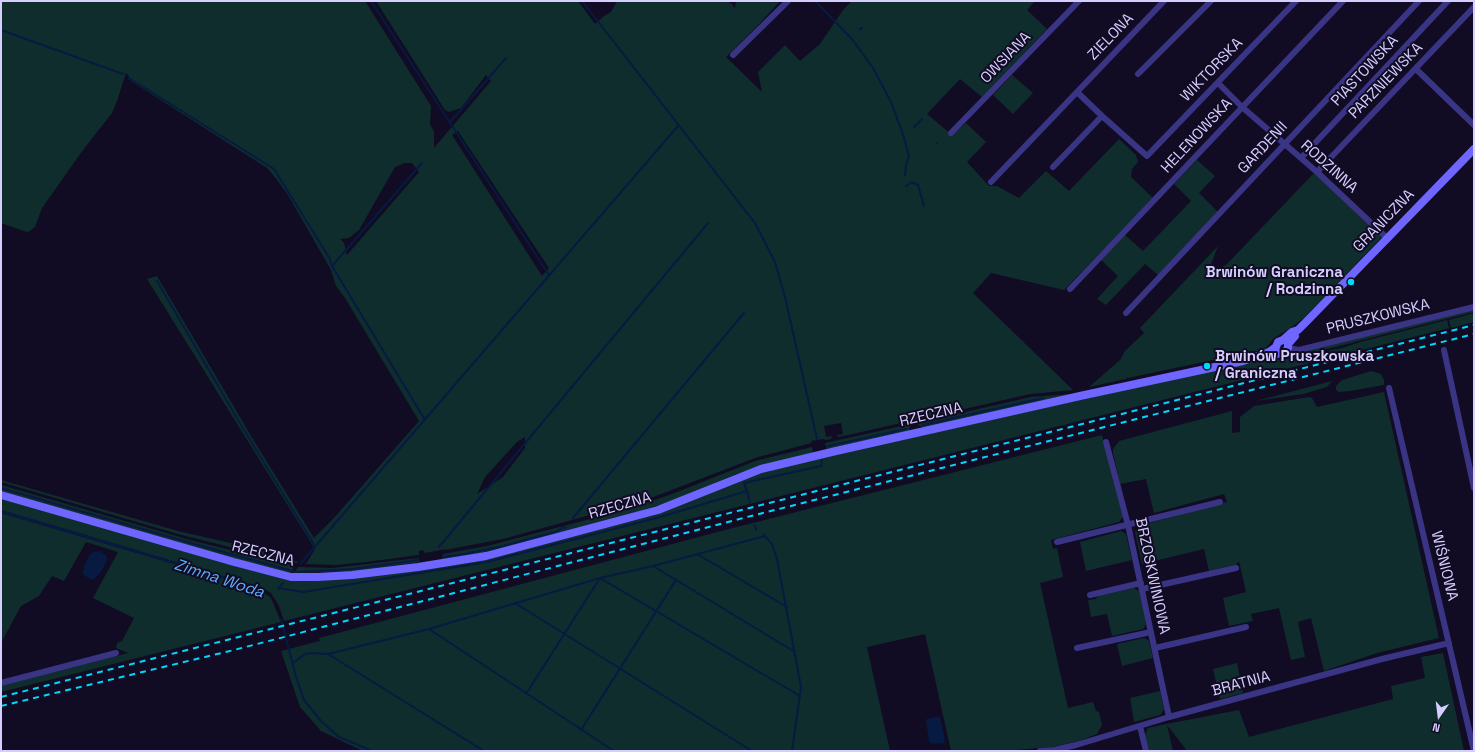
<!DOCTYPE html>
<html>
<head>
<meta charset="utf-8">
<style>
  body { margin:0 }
  #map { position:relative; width:1475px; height:752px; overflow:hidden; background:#110c23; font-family:"Space Grotesk",sans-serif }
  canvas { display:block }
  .frame { position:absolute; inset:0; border:2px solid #d6ceff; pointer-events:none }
  .north { position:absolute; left:1419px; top:696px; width:40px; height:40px; -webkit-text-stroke:3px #110c23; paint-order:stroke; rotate:194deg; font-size:11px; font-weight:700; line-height:16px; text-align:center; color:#d6ceff }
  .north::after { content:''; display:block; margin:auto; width:14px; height:18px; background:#d6ceff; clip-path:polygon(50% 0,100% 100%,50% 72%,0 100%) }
</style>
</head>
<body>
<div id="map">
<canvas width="1475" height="752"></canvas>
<div class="frame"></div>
<div class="north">N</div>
</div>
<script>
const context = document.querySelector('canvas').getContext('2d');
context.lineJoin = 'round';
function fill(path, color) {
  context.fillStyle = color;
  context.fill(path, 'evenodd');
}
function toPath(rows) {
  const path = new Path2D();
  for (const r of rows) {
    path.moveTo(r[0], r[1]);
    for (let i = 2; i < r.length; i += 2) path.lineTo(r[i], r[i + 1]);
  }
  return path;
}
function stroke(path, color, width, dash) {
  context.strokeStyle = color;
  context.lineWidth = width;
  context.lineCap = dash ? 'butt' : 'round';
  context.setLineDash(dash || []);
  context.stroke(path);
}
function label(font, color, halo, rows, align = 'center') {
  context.font = font + ' "Space Grotesk",sans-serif';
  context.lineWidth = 4;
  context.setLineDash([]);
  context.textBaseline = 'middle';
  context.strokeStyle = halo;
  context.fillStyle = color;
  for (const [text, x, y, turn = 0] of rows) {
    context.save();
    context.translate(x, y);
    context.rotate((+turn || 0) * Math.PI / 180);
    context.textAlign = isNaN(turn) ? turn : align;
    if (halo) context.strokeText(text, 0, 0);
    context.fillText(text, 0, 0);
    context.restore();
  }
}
const green = toPath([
  [1,1,365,1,431,106,430,124,434,132,434,148,491,81,486,75,461,108,449,112,445,110,376,1,578,1,595,24,604,16,611,12,617,1,726,1,732,4,735,9,736,1,780,1,761,22,726,57,762,92,758,72,785,45,800,61,820,44,843,10,852,1,1035,1,1027,10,1047,29,982,97,960,79,927,114,952,135,966,123,986,142,967,162,989,186,997,186,1019,198,1046,171,1069,191,1119,139,1136,155,1138,162,1132,169,1131,177,1153,198,1064,290,991,273,973,293,1073,390,1030,394,916,420,915,418,910,419,910,421,839,437,836,435,843,434,841,423,824,426,826,437,832,436,831,439,825,440,824,439,811,441,811,443,755,458,648,499,503,539,445,550,446,549,425,553,423,550,419,551,419,555,366,562,336,565,306,564,315,549,147,279,157,276,254,441,314,538,334,518,419,421,345,298,336,286,331,270,288,195,274,176,267,168,128,79,129,76,126,73,117,101,112,113,83,150,42,208,35,227,30,231,27,232,1,223],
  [458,131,549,268,542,276,452,135],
  [405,163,412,163,419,172,347,255,344,243,340,239,349,238,359,230,395,167],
  [525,437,525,448,503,477,477,494,485,477,517,442],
  [1012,75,1033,93,1013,114,993,95],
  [1197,160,1215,176,1199,193,1218,212,1158,275,1145,264,1106,305,1097,299,1118,276,1101,260,1125,235,1143,251,1191,201,1174,184],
  [1314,173,1383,236,1304,318,1289,329,1274,338,1265,349,1128,378,1128,377,1126,379,1089,387,1120,360,1125,351,1144,333,1140,328,1218,246,1210,267,1218,270,1227,264],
  [1474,309,1474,312,1358,341,1352,343,1301,355,1298,353],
  [1474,313,1474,322,1451,328,1449,320],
  [1447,320,1449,328,284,621,279,606,271,593,263,588,1,510,1,498,318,580,536,546,751,476,790,465,1244,363,1268,359,1269,361,1296,357,1342,348,1360,342],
  [1371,371,1381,374,1384,380,1384,385,1350,391,1339,392,1336,390,1336,386,1342,380],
  [1332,381,1327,387,1303,394,1256,401],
  [1384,392,1439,638,1377,653,1324,671,1311,618,1298,622,1305,657,1291,660,1279,608,1251,614,1253,621,1229,626,1223,598,1246,592,1239,561,1236,565,1209,571,1204,549,1142,564,1135,532,1139,526,1227,502,1224,494,1154,513,1146,479,1120,484,1113,453,1113,449,1119,441,1232,411,1232,433,1240,432,1240,417,1254,406,1309,397,1312,398,1317,407],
  [1072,394,924,428,918,425,917,423,1031,397],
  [911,424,909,431,827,449,825,443],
  [1102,435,1123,517,1119,522,1051,540,1053,549,1057,548,1063,577,1040,583,1068,708,1093,702,1096,711,1099,712,1102,725,1097,734,1079,741,1051,747,1002,751,951,751,925,634,867,647,890,751,363,751,321,731,300,707,281,651,320,641,319,638,721,531],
  [812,447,813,453,761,466,736,474,678,499,640,511,481,553,442,559,442,558,443,554,487,546,628,509,672,494,755,461],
  [1,480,178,531,248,547,299,562,297,563,293,563,178,534,1,482],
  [1,485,190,540,295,566,290,573,268,568,1,491],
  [1,513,259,589,271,598,281,622,1,692,1,686,128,653,116,648,117,643,122,641,134,618,93,598,118,552,86,542,64,581,52,576,39,596,21,606,1,643],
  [1121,531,1126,534,1132,560,1086,571,1080,542],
  [419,558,419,562,353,571,294,573,298,567,332,568],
  [1134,588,1139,591,1146,624,1143,629,1112,636,1107,614,1091,617,1088,600,1096,599,1098,596],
  [1144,638,1149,641,1153,658,1122,666,1117,644],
  [1443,653,1464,751,1186,751,1185,748,1167,725,1173,751,1149,751,1145,735,1148,728,1166,724,1239,710,1249,737,1393,699,1391,686,1425,678,1421,657],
  [1237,663,1243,693,1220,699,1213,669],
  [1160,691,1164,709,1160,715,1134,722,1130,698]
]);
const water = toPath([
  [1,510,90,536,263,588,261,591,229,580,1,513],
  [99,551,106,555,107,560,101,572,94,579,91,580,83,574,84,566,91,553],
  [935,717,939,717,941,720,945,741,944,743,933,744,929,742,926,720,927,719]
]);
const stream = toPath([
  [371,1,549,275],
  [582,1,755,223,775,262,785,297,817,439],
  [815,1,852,39,873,68,891,102,904,137],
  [860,29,862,28],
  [1,30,123,74],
  [129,78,274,169,330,259,332,266,425,420],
  [450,122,506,58],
  [914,127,922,119],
  [904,138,909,157,906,165,905,175],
  [936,144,937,143],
  [913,183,918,185,924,206],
  [906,186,912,182],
  [332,266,422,163],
  [157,281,241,425,315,546],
  [923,425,1043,398],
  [828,446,906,429],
  [1,488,191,543,296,572,353,569,418,560],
  [747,491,750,503],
  [573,518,744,313],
  [755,525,756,530],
  [763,534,772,544,777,559,801,687,792,751],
  [439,547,708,223],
  [697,554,787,607],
  [443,557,464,554,503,546,558,531,563,527,566,528],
  [301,563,678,126],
  [653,566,795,652],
  [279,588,303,592,487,562,660,517,747,491,744,483,821,466,822,460],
  [278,589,283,583],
  [515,603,752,751],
  [281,619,296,677,304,700,321,721,339,737,372,751],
  [429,629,614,751],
  [328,654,429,629,600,578,653,566,765,536],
  [293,663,305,654,310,653,328,654,484,751],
  [526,694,600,578,800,696],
  [581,730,676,580]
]);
const street = toPath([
  [733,55,788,1],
  [1416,69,1474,125],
  [1138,74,1211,1],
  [1218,83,1242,107,1317,172,1387,238],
  [1102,116,1147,156,1296,1],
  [951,133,1079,1],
  [1301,158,1448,1],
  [1053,167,1102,116,1077,92],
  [1317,172,1474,7],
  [991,182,1164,1],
  [1070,289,1343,1],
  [1126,313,1419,1],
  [1288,348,1299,350,1474,307],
  [1444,350,1474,488],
  [1389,388,1474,751],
  [1106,442,1128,525,1169,717],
  [1057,542,1220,502],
  [1142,589,1236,568],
  [1090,595,1141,583],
  [1077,648,1151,632],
  [1155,648,1246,627],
  [1,683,116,653],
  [1140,726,1146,751],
  [1040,751,1054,750,1076,745,1169,717,1382,659,1449,643]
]);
const secondary = toPath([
  [1269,357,1286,351,1288,348,1288,344,1295,336],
  [1,495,234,562,291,577,318,577,352,575,418,567,486,556,658,510,761,469,836,451,1080,396,1243,361,1269,352,1276,347,1278,342,1283,340,1292,332,1298,330,1307,321,1474,149]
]);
const rail = toPath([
  [1,697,1474,325],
  [1,706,234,650,747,517,1474,334]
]);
const markers = [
  [1351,282,4,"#00d8f9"],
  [1207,366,4,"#00d8f9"]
];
const streetNames = [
  ["ZIELONA",1111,37,-46],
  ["OWSIANA",1006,58,-46],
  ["WIKTORSKA",1212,70,-46],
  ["PIASTOWSKA",1365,71,-47],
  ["PARZNIEWSKA",1386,81,-46],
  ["HELENOWSKA",1197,136,-47],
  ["GARDENII",1263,148,-47],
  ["RODZINNA",1329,167,42],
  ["GRANICZNA",1384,221,-46],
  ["PRUSZKOWSKA",1378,317,-14],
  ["RZECZNA",931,415,-13],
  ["RZECZNA",620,506,-16],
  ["RZECZNA",263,554,14],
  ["WIŚNIOWA",1444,566,76],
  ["BRZOSKWINIOWA",1152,576,78],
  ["BRATNIA",1241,684,-15]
];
const poiNames = [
  ["Brwinów Graniczna",1343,273],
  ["/ Rodzinna",1343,290],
  ["Brwinów Pruszkowska",1215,357,"left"],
  ["/ Graniczna",1215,374,"left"]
];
const waterNames = [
  ["Zimna Woda",219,579,18]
];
fill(green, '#0f2d2d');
fill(water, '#061a42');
stroke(stream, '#061a42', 2);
stroke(street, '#3a3485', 6);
stroke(secondary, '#6f65ff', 8);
stroke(rail, '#00d8f9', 2, [6, 5]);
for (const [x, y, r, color] of markers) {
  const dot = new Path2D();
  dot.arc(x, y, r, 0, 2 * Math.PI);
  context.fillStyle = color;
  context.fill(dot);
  stroke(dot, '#110c23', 1.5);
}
label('15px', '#d6ceff', '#110c23', streetNames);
label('bold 15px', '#d6ceff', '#110c23', poiNames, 'right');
label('italic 16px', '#5caeff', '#110c23', waterNames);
</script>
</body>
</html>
